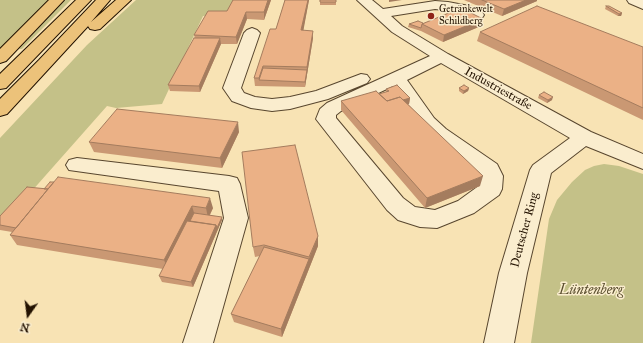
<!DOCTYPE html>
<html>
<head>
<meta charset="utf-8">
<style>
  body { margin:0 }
  #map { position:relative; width:643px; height:343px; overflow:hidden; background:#f8e3b4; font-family:"IM FELL Great Primer",serif }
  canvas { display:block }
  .north { position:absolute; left:8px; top:295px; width:40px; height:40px; -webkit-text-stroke:3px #faedce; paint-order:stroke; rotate:194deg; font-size:11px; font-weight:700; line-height:16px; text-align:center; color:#231201 }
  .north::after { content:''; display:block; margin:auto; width:14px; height:18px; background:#231201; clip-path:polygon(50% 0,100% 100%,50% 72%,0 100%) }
</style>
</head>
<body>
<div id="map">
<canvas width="643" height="343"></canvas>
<div class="north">N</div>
</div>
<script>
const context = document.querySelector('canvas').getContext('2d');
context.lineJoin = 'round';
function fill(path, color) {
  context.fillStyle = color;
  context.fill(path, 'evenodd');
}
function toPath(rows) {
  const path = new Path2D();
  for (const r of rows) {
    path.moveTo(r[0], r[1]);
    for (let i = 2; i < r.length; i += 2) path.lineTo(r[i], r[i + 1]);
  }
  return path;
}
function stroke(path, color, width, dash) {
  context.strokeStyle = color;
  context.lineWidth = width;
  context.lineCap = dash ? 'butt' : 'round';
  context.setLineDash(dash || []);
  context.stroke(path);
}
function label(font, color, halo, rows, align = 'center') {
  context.font = font + ' "IM FELL Great Primer",serif';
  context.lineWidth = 3;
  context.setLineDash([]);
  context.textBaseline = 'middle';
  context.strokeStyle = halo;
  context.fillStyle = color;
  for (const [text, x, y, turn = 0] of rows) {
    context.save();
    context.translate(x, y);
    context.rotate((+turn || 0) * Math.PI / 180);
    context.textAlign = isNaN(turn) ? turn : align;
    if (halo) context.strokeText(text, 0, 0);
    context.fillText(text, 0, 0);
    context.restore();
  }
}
const green = toPath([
  [0,0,52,0,0,52],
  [64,0,71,0,22,49,19,49],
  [136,0,236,0,228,15,203,16,162,104,116,108,107,106,0,227,0,138,87,45],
  [604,164,619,166,643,174,643,343,531,343,549,219,557,200,572,182,585,170,594,166]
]);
const minor = toPath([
  [357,0,372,0,383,9,435,1,448,2,469,6,482,12,484,15,482,18,477,19,460,12,435,9,391,16,402,26,448,54,591,132,643,154,643,169,586,146,551,173,527,273,514,343,484,343,499,273,530,170,533,165,570,138,441,63,407,80,434,118,446,129,497,164,503,176,502,189,499,195,474,213,437,228,420,227,398,220,387,210,316,119,320,109,327,103,430,56,392,32,357,0],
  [393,86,420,126,432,137,480,173,480,185,458,201,435,210,415,207,403,198,336,118,336,115,341,111,393,86],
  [627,0,643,0,643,9,629,3,627,0],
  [252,28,257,30,260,33,241,88,244,93,255,97,272,99,290,97,316,91,361,74,367,75,370,79,367,83,328,99,290,109,272,111,251,108,232,101,223,88,244,33,247,30,252,28],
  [77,158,229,176,237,178,240,184,248,218,213,343,183,343,224,218,219,191,69,170,66,165,69,160,77,158]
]);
const highway = toPath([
  [49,0,64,0,6,61,0,63,0,49,49,0],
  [76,0,91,0,6,88,0,89,0,74,76,0],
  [96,0,110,0,91,22,116,0,131,0,100,29,95,30,90,29,88,26,89,25,7,114,0,116,0,99,39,60,96,0]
]);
const wall = toPath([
  [233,0,271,0,264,20,247,19,237,44,221,44,200,92,170,91,168,85,195,38,194,35,227,11],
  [285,0,309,0,303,30,313,38,305,87,255,86,254,78,276,29],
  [336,0,336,5,320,5,320,2],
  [464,0,537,0,537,1,502,16],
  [606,6,622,13,621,16,618,16,605,9],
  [483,19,481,26,443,42,421,31,408,27,409,24],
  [480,32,643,47,643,120,477,41],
  [459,88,469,88,468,91,463,94,459,91],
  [386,89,410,98,409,104,408,104,480,186,425,208,341,110,341,101,379,94,386,92],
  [539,95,552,100,547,103,538,98],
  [239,132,222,168,94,152,89,142],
  [27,187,213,208,210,215,222,220,193,287,162,282,159,276,163,269,17,245,10,235,12,232,0,230,0,216],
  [318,236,318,246,282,337,234,322,231,314,260,256,255,257,253,247]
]);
const shadedWall = toPath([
  [268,0,271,0,264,20,264,12],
  [308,0,309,0,302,38,301,30],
  [389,0,402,0,389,2],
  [526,0,537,0,537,1,502,16,504,9],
  [246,12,247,19,237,44,236,37],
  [622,13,621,16,618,16,619,14],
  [483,19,481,26,443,42,444,35],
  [313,31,313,38,305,87,305,82,307,67],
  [220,38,221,44,200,92,199,86],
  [469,88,468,91,463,94,464,91],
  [553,97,552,100,547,103,548,100],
  [410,98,409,104,386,111,386,105],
  [238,122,239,132,222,168,220,158],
  [483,176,480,186,425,208,427,198],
  [210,198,213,208,208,218,206,208],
  [192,206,195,216,168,270,164,260],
  [222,217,222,220,193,287,191,282,216,225],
  [318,236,318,246,282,337,281,329]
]);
const building = toPath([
  [233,0,268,0,264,12,246,12,236,37,194,35,208,11,227,11,233,0],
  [285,0,308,0,301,30,313,31,307,67,263,66,259,78,254,78,270,29,276,29,285,0],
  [320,0,336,0,336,2,320,2,320,0],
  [482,0,526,0,504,9,482,0],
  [537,6,643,47,643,108,480,32,537,6],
  [606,6,609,6,622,13,619,14,606,6],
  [461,8,483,19,444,35,422,24,461,8],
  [418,21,423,23,422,24,421,28,409,24,418,21],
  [194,38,220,38,199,86,168,85,194,38],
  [263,68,307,70,305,82,259,80,263,68],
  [397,85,410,98,403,100,400,97,387,101,379,94,389,91,386,89,397,85],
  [464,85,469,88,464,91,459,88,464,85],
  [376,91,387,101,400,97,483,176,427,198,341,101,376,91],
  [544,92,553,97,548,100,539,95,544,92],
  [117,109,238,122,220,158,89,142,117,109],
  [295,145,318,236,309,257,264,245,253,247,242,152,295,145],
  [58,177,210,198,206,208,192,206,164,260,10,235,58,177],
  [50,182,54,182,48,189,44,189,50,182],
  [27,187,48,189,16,228,0,225,0,216,27,187],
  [194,213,222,217,217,228,216,225,190,221,194,213],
  [187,221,216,225,191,282,159,276,187,221],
  [264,247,309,259,281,329,231,314,264,247]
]);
const markers = [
  [431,16,4,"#8f2418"]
];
const farPoinames = [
  ["Getränkewelt",439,10],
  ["Schildberg",439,22]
];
const streetNames = [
  ["Industriestraße",498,89,29],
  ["Deutscher Ring",525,230,-75]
];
const nearParknames = [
  ["Lüntenberg",591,291]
];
fill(green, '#c4c188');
stroke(minor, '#58462e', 2);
stroke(highway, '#231201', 2);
fill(minor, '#faedce');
fill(highway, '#ecc27a');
fill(wall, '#ca9873');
fill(shadedWall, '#a47c5e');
fill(building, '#ebb186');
stroke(building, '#a47c5e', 1);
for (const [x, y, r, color] of markers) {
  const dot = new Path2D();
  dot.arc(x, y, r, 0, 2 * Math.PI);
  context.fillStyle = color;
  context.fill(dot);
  stroke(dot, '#faedce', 1.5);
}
label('10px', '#231201', '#faedce', farPoinames, 'left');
label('12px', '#231201', '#faedce', streetNames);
label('italic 14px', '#5b4f30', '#faedce', nearParknames);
</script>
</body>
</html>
